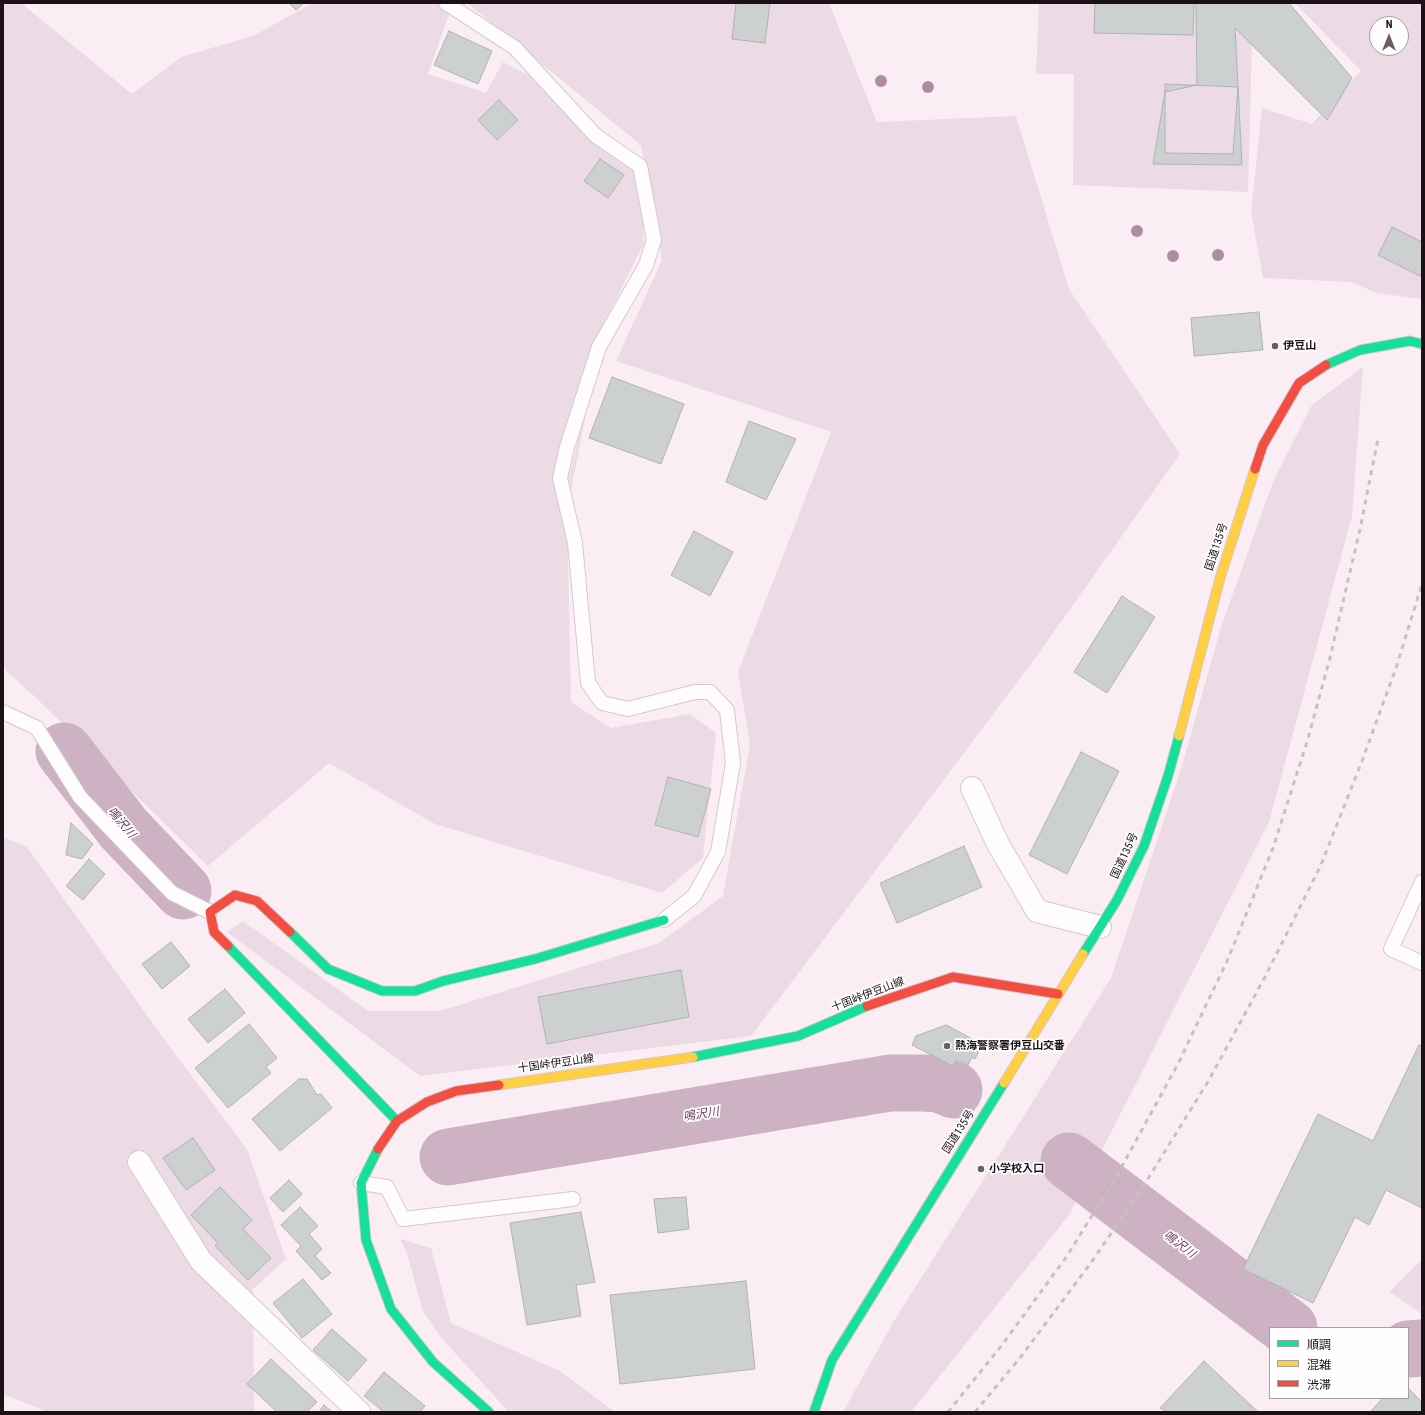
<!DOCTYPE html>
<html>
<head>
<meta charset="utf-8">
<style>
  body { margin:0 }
  #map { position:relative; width:1425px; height:1415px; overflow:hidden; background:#faeef4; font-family:"Roboto Condensed","Noto Sans JP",sans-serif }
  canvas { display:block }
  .frame { position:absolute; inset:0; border:4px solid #1c1117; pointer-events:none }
  .legend { position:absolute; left:1269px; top:1327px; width:140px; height:72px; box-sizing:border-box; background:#fefefe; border:1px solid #a49fa2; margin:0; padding:5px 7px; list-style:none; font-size:12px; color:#1c1117 }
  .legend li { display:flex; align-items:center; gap:8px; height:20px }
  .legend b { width:20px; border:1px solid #a49fa2 }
  .north { position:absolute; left:1369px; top:16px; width:40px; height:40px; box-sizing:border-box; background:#fefefe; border:1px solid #a49fa2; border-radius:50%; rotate:0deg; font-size:11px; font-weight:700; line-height:16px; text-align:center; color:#1c1117 }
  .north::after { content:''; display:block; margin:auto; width:14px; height:18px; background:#6a5e64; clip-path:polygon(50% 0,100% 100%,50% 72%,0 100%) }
</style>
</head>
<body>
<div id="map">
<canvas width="1425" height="1415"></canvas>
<div class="frame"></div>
<ul class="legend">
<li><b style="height:5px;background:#16e098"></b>順調</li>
<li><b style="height:5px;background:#ffcf43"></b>混雑</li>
<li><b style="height:5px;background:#f24e42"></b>渋滞</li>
</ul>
<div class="north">N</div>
</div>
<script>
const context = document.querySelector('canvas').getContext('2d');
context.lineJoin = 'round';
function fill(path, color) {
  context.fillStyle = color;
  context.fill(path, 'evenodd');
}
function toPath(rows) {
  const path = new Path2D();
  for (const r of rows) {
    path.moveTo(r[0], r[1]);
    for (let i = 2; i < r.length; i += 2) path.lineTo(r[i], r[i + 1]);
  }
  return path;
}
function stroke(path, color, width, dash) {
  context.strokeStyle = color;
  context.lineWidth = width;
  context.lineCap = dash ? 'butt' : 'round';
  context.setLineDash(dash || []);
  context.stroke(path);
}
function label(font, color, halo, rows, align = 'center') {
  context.font = font + ' "Roboto Condensed","Noto Sans JP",sans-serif';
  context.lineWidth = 3.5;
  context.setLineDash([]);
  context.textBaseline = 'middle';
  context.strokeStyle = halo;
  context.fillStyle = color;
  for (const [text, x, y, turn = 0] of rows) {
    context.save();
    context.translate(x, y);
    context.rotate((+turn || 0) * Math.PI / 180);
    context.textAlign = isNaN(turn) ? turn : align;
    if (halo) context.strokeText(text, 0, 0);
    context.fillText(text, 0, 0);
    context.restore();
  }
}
const green = toPath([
  [3,3,21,3,132,94,181,57,253,36,313,3,453,3,428,74,486,93,503,62,551,87,640,166,644,243,591,349,567,488,599,347,567,511,571,702,611,728,690,714,716,733,703,858,662,893,435,824,329,763,208,866,32,694,3,668],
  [467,3,829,3,877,122,1016,116,1069,289,1180,454,1036,657,751,1036,420,1076,227,932,243,921,368,1011,440,1011,659,943,723,896,750,744,738,672,831,432,616,361,662,260,641,145],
  [1039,3,1253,3,1248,192,1073,185,1074,74,1036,74],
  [1295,3,1422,3,1422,299,1376,293,1352,282,1263,278,1251,212,1262,108,1312,124,1361,71],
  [1377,24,1401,24,1401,48,1377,48],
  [1363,367,1352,516,1269,822,1069,1215,911,1412,843,1412,894,1321,1111,978,1182,766,1221,627,1273,482,1312,405],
  [3,837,27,847,166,1042,247,1149,286,1259,253,1289,254,1412,48,1412,3,1394],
  [400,1239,431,1248,451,1323,560,1371,615,1412,509,1412,444,1341,423,1312,407,1253],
  [1422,1259,1422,1314,1389,1292]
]);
const river = toPath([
  [64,751,124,829,183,891],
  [448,1157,890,1083,923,1083,939,1084,954,1090],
  [1069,1161,1289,1328],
  [1408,1349,1422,1348]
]);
const building = toPath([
  [289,3,304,3,296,10,289,3],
  [736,3,770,3,765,43,732,39,736,3],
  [1095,3,1194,3,1193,35,1094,33,1095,3],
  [1196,3,1289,3,1352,78,1327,120,1235,28,1242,165,1153,164,1165,92,1197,85,1196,3],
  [449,31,492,51,478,84,434,65,449,31],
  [1165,84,1238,87,1233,154,1165,153,1165,84],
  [499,100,518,120,497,140,478,120,499,100],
  [600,159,624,175,608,198,584,181,600,159],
  [1392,227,1422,242,1422,272,1420,276,1378,255,1392,227],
  [1259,312,1263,350,1194,356,1191,318,1259,312],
  [612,377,684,404,661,464,589,438,612,377],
  [749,421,796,439,766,500,726,482,749,421],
  [694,531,733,552,710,596,671,575,694,531],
  [1122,596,1155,617,1107,693,1074,672,1122,596],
  [1081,752,1119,771,1067,874,1029,855,1081,752],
  [668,777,711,789,698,837,655,825,668,777],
  [71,823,93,844,82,859,66,855,71,823],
  [964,846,982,887,897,923,880,883,964,846],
  [89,859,105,874,83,900,66,886,89,859],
  [171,942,190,966,162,989,142,964,171,942],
  [681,970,689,1017,547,1044,538,997,681,970],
  [225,989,245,1013,208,1043,188,1019,225,989],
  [249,1024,277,1058,266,1067,271,1073,228,1108,195,1068,249,1024],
  [946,1025,982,1044,975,1059,972,1057,968,1065,957,1059,953,1066,912,1045,916,1036,946,1025],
  [1419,1045,1422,1046,1422,1208,1386,1190,1369,1225,1355,1217,1313,1303,1243,1269,1318,1114,1373,1141,1419,1045],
  [299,1079,307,1079,317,1095,321,1094,332,1108,280,1151,252,1119,299,1079],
  [193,1138,215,1170,186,1190,163,1158,193,1138],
  [289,1180,302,1194,283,1212,270,1198,289,1180],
  [220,1187,252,1220,243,1229,271,1258,248,1280,215,1246,218,1243,191,1215,220,1187],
  [686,1197,689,1229,658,1233,654,1199,686,1197],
  [300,1207,318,1226,309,1234,322,1249,315,1256,331,1273,322,1280,296,1251,301,1246,281,1225,300,1207],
  [581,1212,595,1282,576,1285,581,1316,527,1325,510,1223,581,1212],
  [303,1279,332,1314,302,1338,273,1303,303,1279],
  [746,1281,755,1369,620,1384,610,1295,746,1281],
  [332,1329,367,1360,348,1381,313,1350,332,1329],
  [271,1359,317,1402,307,1412,277,1412,247,1384,271,1359],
  [1204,1361,1258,1412,1168,1412,1160,1408,1204,1361],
  [384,1372,425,1406,420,1412,384,1412,364,1396,384,1372],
  [1408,1388,1422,1402,1422,1412,1370,1412,1383,1398,1408,1398,1408,1388],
  [324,1405,332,1412,319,1412,324,1405]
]);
const lane = toPath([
  [446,3,515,48,596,136,640,166,654,240,646,265,599,347,567,447,560,478,575,543,588,683,602,703,628,709,695,692,710,692,727,710,733,763,718,852,694,896,664,920],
  [3,712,37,728,80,797,172,893,210,912],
  [1422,882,1391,949,1422,963],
  [361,1183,387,1187,403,1219,573,1199]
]);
const street = toPath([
  [972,788,998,844,1037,911,1100,927],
  [139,1162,201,1261,359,1412]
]);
const fast = toPath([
  [1326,365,1360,350,1410,341,1422,344],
  [290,932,328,969,382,991,415,991,443,981,535,959,664,920],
  [228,946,397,1121],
  [1083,954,1117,900,1144,846,1168,776,1179,736],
  [693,1057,798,1036,867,1006],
  [378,1149,361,1183,366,1240,391,1309,433,1362,489,1412],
  [814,1412,832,1360,1004,1083]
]);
const slow = toPath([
  [1179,736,1220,578,1255,469],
  [1004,1083,1083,954],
  [499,1085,693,1057]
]);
const jam = toPath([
  [1255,469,1263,445,1299,383,1326,365],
  [228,946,214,932,210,912,235,895,257,901,290,932],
  [867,1006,953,977,1058,994],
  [378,1149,397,1121,427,1102,456,1091,499,1085]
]);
const rail = toPath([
  [948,1412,1002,1345,1067,1256,1116,1177,1178,1064,1228,959,1273,848,1307,742,1330,658,1360,529,1378,439],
  [975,1412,1020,1358,1090,1264,1141,1190,1209,1080,1266,975,1321,865,1362,761,1396,668,1422,584]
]);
const trees = [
  [881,81],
  [928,87],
  [1137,231],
  [1218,255],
  [1173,256]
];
const markers = [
  [1275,346,4,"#6a5e64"],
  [947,1046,4,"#6a5e64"],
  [981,1169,4,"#6a5e64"]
];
const poiNames = [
  ["伊豆山",1283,346],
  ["熱海警察署伊豆山交番",955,1046],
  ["小学校入口",989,1169]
];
const streetNames = [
  ["国道135号",1217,547,-72],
  ["国道135号",1125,856,-65],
  ["十国峠伊豆山線",868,995,-21],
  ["十国峠伊豆山線",556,1064,-8],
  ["国道135号",959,1132,-58]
];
const waterNames = [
  ["鳴沢川",121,823,50],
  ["鳴沢川",701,1115,-9],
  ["鳴沢川",1179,1245,37]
];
fill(green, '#ecdae4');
stroke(river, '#ccb2c2', 57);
fill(building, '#cdd0d0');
stroke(building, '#b0b3b3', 1);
stroke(lane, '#d4c9cf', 16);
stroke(street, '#d4c9cf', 24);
stroke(fast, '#d4c9cf', 11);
stroke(slow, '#d4c9cf', 11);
stroke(jam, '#d4c9cf', 11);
stroke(lane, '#fefcfd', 14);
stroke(street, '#fefcfd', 22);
stroke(fast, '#16e098', 9);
stroke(slow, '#ffcf43', 9);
stroke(jam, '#f24e42', 9);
stroke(rail, '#c4c2c4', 3, [5, 5]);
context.fillStyle = '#ad8ea1';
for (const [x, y] of trees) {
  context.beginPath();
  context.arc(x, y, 6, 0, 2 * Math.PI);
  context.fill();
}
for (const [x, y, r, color] of markers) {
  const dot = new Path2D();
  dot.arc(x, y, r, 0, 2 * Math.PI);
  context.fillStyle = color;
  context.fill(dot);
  stroke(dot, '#fefefe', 1.5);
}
label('bold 11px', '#1c1117', '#fefefe', poiNames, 'left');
label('11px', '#1c1117', '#fefefe', streetNames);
label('italic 12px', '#6e405d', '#fefefe', waterNames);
</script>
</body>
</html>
